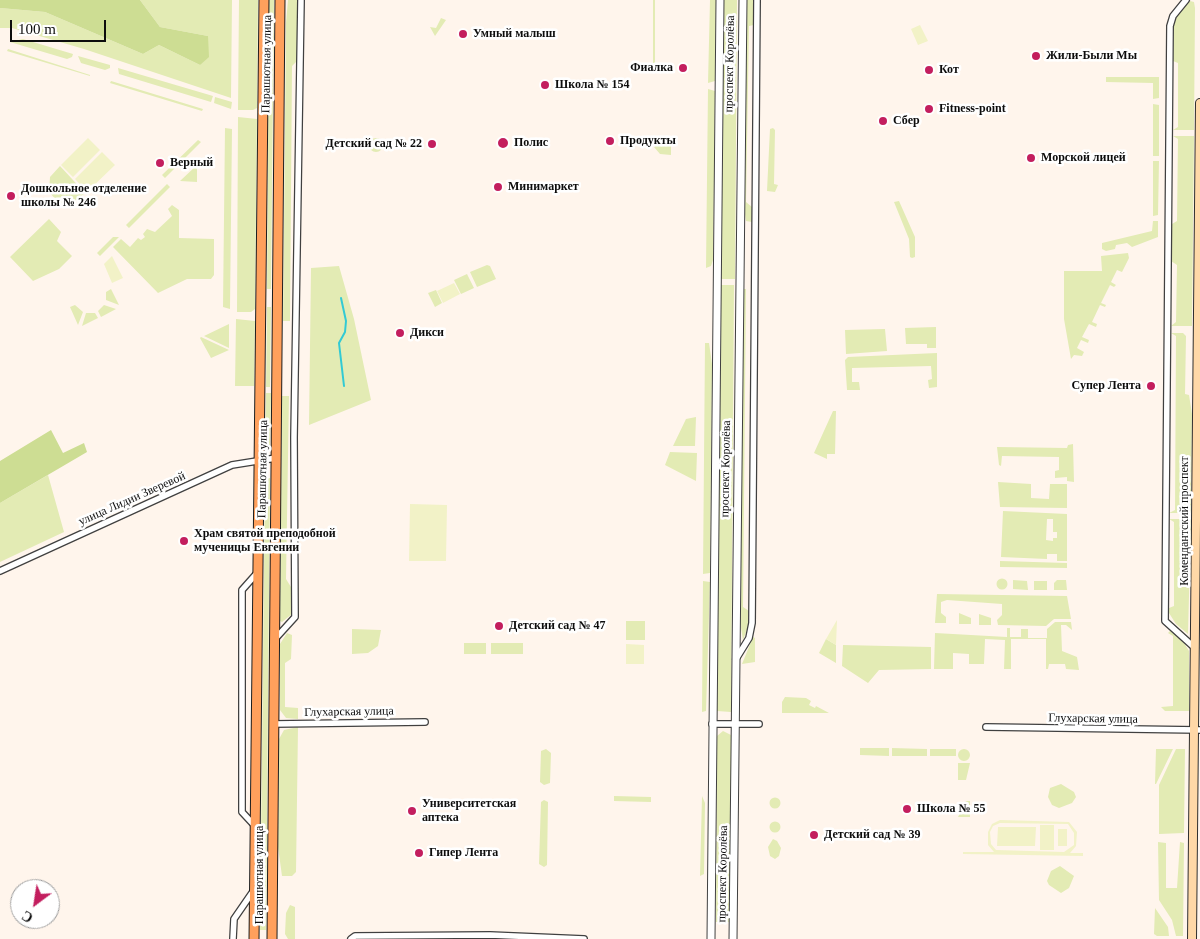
<!DOCTYPE html>
<html>
<head>
<meta charset="utf-8">
<style>
  body { margin:0 }
  #map { position:relative; width:1200px; height:939px; overflow:hidden; background:#fff5ec; font-family:"Times New Roman",serif }
  canvas { display:block }
  .north { position:absolute; left:10px; top:879px; width:50px; height:50px; box-sizing:border-box; background:#fff; border:1px solid #9e9e9e; border-radius:50%; rotate:211deg; font-size:14px; font-weight:700; line-height:20px; text-align:center; color:#0d0d0d }
  .north::after { content:''; display:block; margin:auto; width:18px; height:22px; background:#c31e5e; clip-path:polygon(50% 0,100% 100%,50% 72%,0 100%) }
  .scale { position:absolute; left:10px; top:20px; width:96px; height:22px; box-sizing:border-box; border:2px solid #0d0d0d; border-top:0; padding-left:6px; font-size:15px; line-height:18px; white-space:nowrap; color:#0d0d0d; -webkit-text-stroke:4px #fff; paint-order:stroke }
</style>
</head>
<body>
<div id="map">
<canvas width="1200" height="939"></canvas>
<div class="north">С</div>
<div class="scale">100 m</div>
</div>
<script>
const context = document.querySelector('canvas').getContext('2d');
context.lineJoin = 'round';
function fill(path, color) {
  context.fillStyle = color;
  context.fill(path, 'evenodd');
}
function toPath(rows) {
  const path = new Path2D();
  for (const r of rows) {
    if (r.length === 3) {
      path.moveTo(r[0] + r[2], r[1]);
      path.arc(r[0], r[1], r[2], 0, 2 * Math.PI);
      continue;
    }
    path.moveTo(r[0], r[1]);
    for (let i = 2; i < r.length; i += 2) path.lineTo(r[i], r[i + 1]);
  }
  return path;
}
function stroke(path, color, width, dash) {
  context.strokeStyle = color;
  context.lineWidth = width;
  context.lineCap = dash ? 'butt' : 'round';
  context.setLineDash(dash || []);
  context.stroke(path);
}
function label(font, color, halo, rows, align = 'center') {
  context.font = font + ' "Times New Roman",serif';
  context.lineWidth = 5;
  context.setLineDash([]);
  context.textBaseline = 'middle';
  context.strokeStyle = halo;
  context.fillStyle = color;
  for (const [text, x, y, turn = 0] of rows) {
    context.save();
    context.translate(x, y);
    context.rotate((+turn || 0) * Math.PI / 180);
    context.textAlign = isNaN(turn) ? turn : align;
    if (halo) context.strokeText(text, 0, 0);
    context.fillText(text, 0, 0);
    context.restore();
  }
}
const green = toPath([
  [140,0,232,0,231,98,84,49,12,28,0,28,0,8,45,12,143,54,159,45,200,65,208,36,160,27],
  [239,0,258,0,257,108,253,110,238,110],
  [269,0,274,0,271,289,267,289],
  [288,0,297,0,298,4,297,61,292,66,290,321,283,321,286,23],
  [653,0,655,0,655,69,653,69],
  [710,0,716,0,715,81,708,83],
  [724,0,737,0,735,279,721,279],
  [747,0,753,0,754,5,754,25,749,26,746,202,752,207,752,222,746,221,743,202],
  [1190,1,1194,2,1195,8,1194,130,1173,130,1178,127,1178,63,1173,61,1174,25,1178,13],
  [441,18,446,20,435,36,430,27,436,28],
  [23,39,73,54,72,57,67,59,10,42],
  [8,49,90,75,90,76,7,51],
  [78,56,110,65,110,68,105,70,81,63],
  [118,68,213,96,211,102,119,74],
  [1106,77,1159,77,1159,98,1153,99,1153,83,1106,82],
  [111,81,203,109,202,111,110,83],
  [708,89,715,91,713,260,711,266,706,268],
  [215,97,232,102,231,109,214,103],
  [1153,104,1159,105,1159,156,1153,156],
  [238,117,257,119,255,309,251,312,237,312],
  [225,128,232,129,230,309,223,307],
  [773,128,775,130,774,184,778,185,775,192,767,191,770,129],
  [1173,136,1194,136,1192,326,1171,326,1176,322,1177,265,1171,261,1172,224,1177,221,1178,139],
  [376,145,7],
  [198,140,201,142,165,178,162,175],
  [660,141,671,145,671,155,660,154,654,147],
  [1153,161,1159,161,1158,215,1153,216],
  [197,165,197,182,180,181],
  [60,166,85,193,74,202,59,203,49,192,50,177],
  [167,184,170,187,129,228,126,225],
  [899,201,915,237,915,257,912,258,910,257,909,239,894,202],
  [172,205,179,210,179,238,214,239,214,275,211,279,187,279,158,293,113,247,121,239,130,247,138,238,141,240,145,237,143,234,147,229,155,232,172,216,168,209],
  [49,219,61,232,57,241,72,256,59,269,33,281,10,257],
  [1153,221,1158,221,1158,237,1132,247,1127,243,1116,245,1115,249,1106,251,1102,249,1102,243,1152,231],
  [113,237,119,237,100,256,97,253],
  [1128,253,1129,258,1122,272,1117,270,1111,282,1116,285,1114,287,1110,285,1101,303,1106,305,1105,307,1100,305,1092,322,1097,324,1096,327,1089,324,1082,337,1089,340,1088,343,1081,340,1077,348,1084,352,1082,356,1074,355,1071,359,1064,319,1064,271,1102,271,1101,256],
  [487,265,490,266,496,279,477,287,470,272],
  [339,266,354,319,371,400,309,425,311,268],
  [467,274,474,288,461,294,454,280],
  [721,285,734,285,731,712,717,711],
  [111,289,119,305,106,300,106,292],
  [742,289,746,289,743,607,749,611,748,627,743,640,739,616],
  [436,290,442,303,435,307,428,293],
  [75,305,83,312,78,325,70,307],
  [104,305,116,309,101,317,98,311],
  [267,307,271,307,270,387,266,387],
  [86,313,95,313,98,318,82,326],
  [236,319,255,321,254,386,235,386],
  [229,324,229,348,204,336],
  [936,327,936,348,927,348,927,344,906,344,905,328],
  [885,329,887,351,846,354,845,330],
  [1171,333,1183,333,1186,336,1185,394,1189,395,1192,414,1191,513,1169,513,1175,510,1176,336],
  [201,337,229,350,211,358,200,338],
  [705,343,709,343,712,364,710,573,703,574],
  [937,353,937,387,929,388,928,380,932,379,931,366,852,368,852,382,859,382,860,390,847,390,845,360,848,357],
  [266,393,271,393,270,447,265,448],
  [282,396,289,396,286,579,291,587,292,614,282,622,280,621],
  [833,411,836,411,835,454,827,454,827,459,814,453],
  [696,417,695,446,673,446,686,419],
  [1073,444,1074,482,1067,481,1067,477,1055,478,1055,471,1059,470,1059,457,1002,456,1001,466,999,465,997,447,1067,448,1068,445],
  [670,452,697,453,696,481,665,465],
  [48,475,64,532,0,562,0,503],
  [265,478,270,478,266,930,260,930],
  [998,482,1031,484,1031,498,1049,499,1050,484,1067,484,1067,508,1000,507],
  [1003,511,1067,514,1067,561,1057,561,1057,554,1047,554,1047,559,1001,557],
  [1047,519,1053,519,1053,532,1057,532,1057,538,1053,538,1053,541,1046,540],
  [1169,519,1191,519,1188,634,1176,624,1169,613,1169,608,1174,606,1174,522],
  [1000,561,1067,563,1067,568,1000,567],
  [1002,584,5.5],
  [1013,580,1027,581,1028,590,1013,589],
  [1057,580,1066,580,1067,590,1054,590,1054,583],
  [703,581,710,582,706,711,702,712],
  [1034,581,1047,581,1047,590,1034,590],
  [937,594,1067,596,1071,619,1054,619,1046,626,998,625,997,620,1002,615,1002,604,947,600,941,602,941,613,946,617,946,623,935,623],
  [959,613,971,618,971,624,959,624],
  [979,614,991,618,991,625,979,625],
  [626,621,645,621,645,640,626,640],
  [1055,622,1071,622,1072,630,1066,625,1061,625,1062,651,1077,657,1079,670,1066,669,1065,664,1049,664,1048,669,1046,669,1046,639,1011,639,1011,669,1004,669,1005,640,985,639,984,664,969,664,969,654,953,653,953,669,934,669,935,633,1007,637,1007,628,1010,628,1010,637,1021,637,1021,629,1028,629,1028,638,1047,638,1047,629],
  [352,629,381,630,378,646,368,653,352,654],
  [1171,630,1184,643,1189,651,1189,711,1165,711,1161,707,1173,706,1173,636,1168,633],
  [287,633,292,635,291,659,285,663,285,707,298,708,298,719,286,718,280,710,280,644],
  [753,637,755,638,755,662,742,664],
  [826,639,836,645,836,663,819,653],
  [464,643,486,643,486,654,464,654],
  [491,643,523,643,523,654,491,654],
  [843,645,931,647,931,669,879,670,868,683,842,666],
  [785,697,806,698,811,701,809,705,815,708,816,706,829,713,782,713,782,702],
  [298,727,296,872,292,876,282,876,278,847,279,739,284,730],
  [723,731,731,735,732,764,729,922,716,922,717,736],
  [860,748,889,748,889,756,860,755],
  [892,748,927,749,927,756,892,756],
  [964,755,6],
  [546,749,551,753,550,783,544,785,540,782,541,751],
  [930,749,956,749,956,756,930,756],
  [1156,749,1173,749,1156,784,1155,784],
  [1176,749,1185,749,1184,833,1159,834,1159,785],
  [958,763,970,763,966,780,958,780],
  [1061,784,1074,792,1076,797,1072,803,1059,808,1052,805,1048,797,1050,788],
  [614,796,651,797,651,802,614,801],
  [702,796,705,803,704,874,700,876],
  [775,803,5.5],
  [544,800,548,802,547,865,544,867,539,864,541,802],
  [966,801,970,801,970,817,958,817],
  [775,827,5.5],
  [773,839,777,841,781,848,779,856,775,859,770,856,768,847],
  [1158,842,1166,843,1166,888,1177,888,1180,842,1184,843,1183,936,1176,936,1172,920,1159,900],
  [1060,866,1074,876,1069,888,1061,893,1049,885,1047,881,1051,871],
  [290,905,295,907,295,939,288,939,285,934,286,913],
  [1155,908,1168,927,1169,936,1157,936,1154,934]
]);
const forest = toPath([
  [0,0,140,0,160,27,208,36,209,57,200,65,159,45,143,54,45,12,0,8],
  [51,430,63,453,84,443,87,452,0,503,0,461]
]);
const pitch = toPath([
  [920,25,928,41,918,45,911,29],
  [88,138,100,150,73,177,61,165],
  [102,152,115,165,87,192,75,179],
  [112,256,123,278,112,283,104,264],
  [454,283,460,294,443,303,437,291],
  [410,504,447,505,446,561,409,561],
  [837,620,836,645,826,639],
  [626,644,644,645,644,664,626,664],
  [1000,820,1069,822,1077,832,1076,846,1070,853,1083,853,1083,856,963,854,963,852,994,852,988,845,988,832,992,824],
  [1000,823,1068,824,1074,833,1074,845,1064,852,996,850,991,844,990,832,993,826],
  [1040,825,1054,825,1054,850,1040,850],
  [998,827,1036,827,1035,846,997,846],
  [1058,829,1067,829,1067,846,1058,846]
]);
const stream = toPath([
  [341,298,346,321,345,332,339,343,344,386]
]);
const minor = toPath([
  [1186,0,1173,16,1170,26,1165,621,1195,648],
  [0,571,232,465,276,458],
  [275,639,295,617,294,437,301,0],
  [736,659,749,638,752,623,757,0],
  [273,724,425,722],
  [712,724,759,724],
  [986,727,1200,730],
  [255,826,242,812,242,590,258,572],
  [233,939,234,919,254,890],
  [351,939,355,936,490,935,584,939]
]);
const tertiary = toPath([
  [711,939,720,0],
  [733,939,743,0]
]);
const secondary = toPath([
  [1192,939,1200,103]
]);
const primary = toPath([
  [254,939,264,0],
  [272,939,280,0]
]);
const markers = [
  [463,34,5,"#c31e5e"],
  [1036,56,5,"#c31e5e"],
  [683,68,5,"#c31e5e"],
  [929,70,5,"#c31e5e"],
  [545,85,5,"#c31e5e"],
  [929,109,5,"#c31e5e"],
  [883,121,5,"#c31e5e"],
  [610,141,5,"#c31e5e"],
  [503,143,6,"#c31e5e"],
  [432,144,5,"#c31e5e"],
  [1031,158,5,"#c31e5e"],
  [160,163,5,"#c31e5e"],
  [498,187,5,"#c31e5e"],
  [11,196,5,"#c31e5e"],
  [400,333,5,"#c31e5e"],
  [1151,386,5,"#c31e5e"],
  [184,541,5,"#c31e5e"],
  [499,626,5,"#c31e5e"],
  [907,809,5,"#c31e5e"],
  [412,811,5,"#c31e5e"],
  [814,835,5,"#c31e5e"],
  [419,853,5,"#c31e5e"]
];
const poiNames = [
  ["Умный малыш",473,34],
  ["Жили-Были Мы",1046,56],
  ["Фиалка",673,68,"right"],
  ["Кот",939,70],
  ["Школа № 154",555,85],
  ["Fitness-point",939,109],
  ["Сбер",893,121],
  ["Продукты",620,141],
  ["Полис",514,143],
  ["Детский сад № 22",422,144,"right"],
  ["Морской лицей",1041,158],
  ["Верный",170,163],
  ["Минимаркет",508,187],
  ["Дошкольное отделение",21,189],
  ["школы № 246",21,203],
  ["Дикси",410,333],
  ["Супер Лента",1141,386,"right"],
  ["Храм святой преподобной",194,534],
  ["мученицы Евгении",194,548],
  ["Детский сад № 47",509,626],
  ["Университетская",422,804],
  ["аптека",422,818],
  ["Школа № 55",917,809],
  ["Детский сад № 39",824,835],
  ["Гипер Лента",429,853]
];
const streetNames = [
  ["Парашютная улица",267,64,-89],
  ["проспект Королёва",730,64,-89],
  ["Парашютная улица",263,469,-89],
  ["проспект Королёва",726,469,-89],
  ["улица Лидии Зверевой",132,499,-24],
  ["Комендантский проспект",1185,521,-90],
  ["Глухарская улица",349,712,-1],
  ["Глухарская улица",1093,719,1],
  ["проспект Королёва",723,874,-89],
  ["Парашютная улица",260,875,-90]
];
fill(green, '#e3ebb4');
fill(forest, '#cddd93');
fill(pitch, '#f2f2c7');
stroke(stream, '#32cad4', 2);
stroke(minor, '#404040', 8);
stroke(tertiary, '#404040', 9);
stroke(secondary, '#2f2f2f', 10);
stroke(primary, '#1e1e1e', 11);
stroke(minor, '#fff', 5.5);
stroke(tertiary, '#fff', 7);
stroke(secondary, '#ffd8a7', 8);
stroke(primary, '#ffa05c', 9);
for (const [x, y, r, color] of markers) {
  const dot = new Path2D();
  dot.arc(x, y, r, 0, 2 * Math.PI);
  context.fillStyle = color;
  context.fill(dot);
  stroke(dot, '#fff', 2);
}
label('bold 12px', '#0d0d0d', '#fff', poiNames, 'left');
label('12px', '#0d0d0d', '#fff', streetNames);
</script>
</body>
</html>
